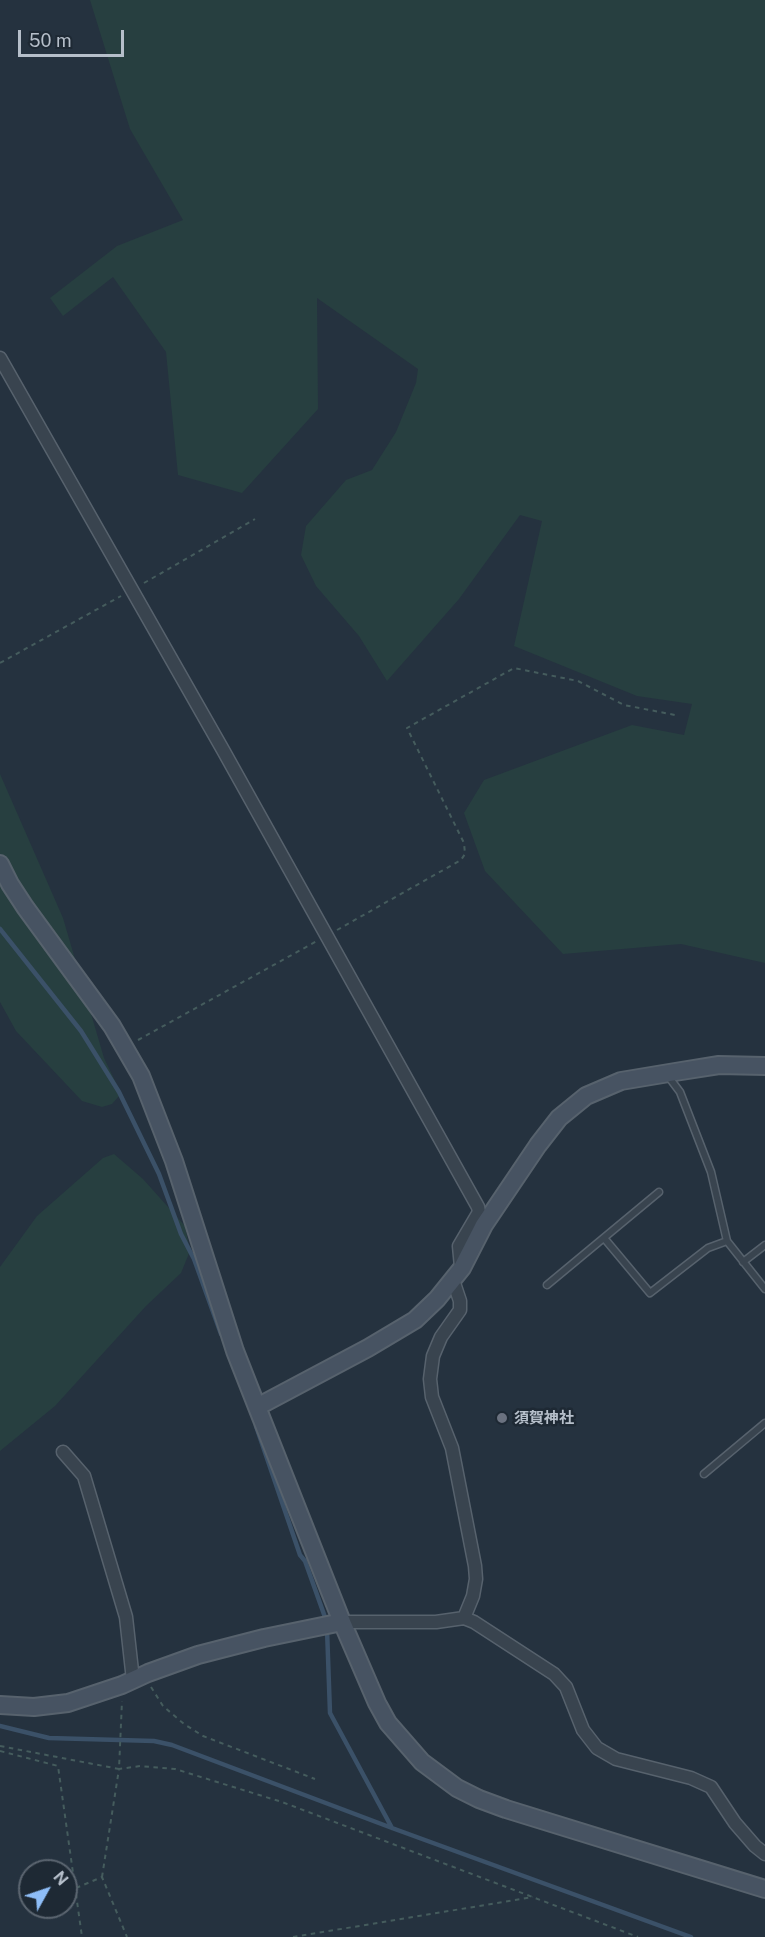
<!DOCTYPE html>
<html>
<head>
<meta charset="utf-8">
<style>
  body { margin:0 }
  #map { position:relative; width:765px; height:1937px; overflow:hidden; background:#25323f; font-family:"Public Sans",sans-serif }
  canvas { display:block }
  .north { position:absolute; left:18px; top:1859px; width:60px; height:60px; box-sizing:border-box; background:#1e2934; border:2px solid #5b6570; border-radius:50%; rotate:50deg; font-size:16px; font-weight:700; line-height:24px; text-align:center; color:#b6bfca }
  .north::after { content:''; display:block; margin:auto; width:21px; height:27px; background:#8ebdf7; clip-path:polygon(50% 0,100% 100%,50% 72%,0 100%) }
  .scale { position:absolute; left:18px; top:30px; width:106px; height:27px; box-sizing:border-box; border:3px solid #b6bfca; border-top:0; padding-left:8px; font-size:18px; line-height:21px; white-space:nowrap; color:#b6bfca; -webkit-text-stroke:4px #1e2934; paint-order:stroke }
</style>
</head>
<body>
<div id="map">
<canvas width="765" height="1937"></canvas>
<div class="north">N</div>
<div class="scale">50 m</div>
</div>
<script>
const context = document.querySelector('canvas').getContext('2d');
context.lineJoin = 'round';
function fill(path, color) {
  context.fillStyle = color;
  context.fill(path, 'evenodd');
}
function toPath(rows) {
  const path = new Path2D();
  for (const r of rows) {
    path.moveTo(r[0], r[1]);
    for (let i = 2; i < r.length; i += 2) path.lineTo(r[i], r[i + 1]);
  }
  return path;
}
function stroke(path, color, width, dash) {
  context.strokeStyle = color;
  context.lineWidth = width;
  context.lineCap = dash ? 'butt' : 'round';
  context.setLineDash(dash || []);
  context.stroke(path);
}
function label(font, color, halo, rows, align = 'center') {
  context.font = font + ' "Public Sans","Noto Sans JP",sans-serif';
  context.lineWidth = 5;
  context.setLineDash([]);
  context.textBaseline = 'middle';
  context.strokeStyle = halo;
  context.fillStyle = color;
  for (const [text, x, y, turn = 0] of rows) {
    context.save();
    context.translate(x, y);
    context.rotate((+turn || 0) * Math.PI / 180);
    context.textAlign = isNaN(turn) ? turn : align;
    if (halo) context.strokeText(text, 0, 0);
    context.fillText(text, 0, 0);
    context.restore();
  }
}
const green = toPath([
  [90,0,765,0,765,963,681,944,563,954,485,871,464,813,484,780,632,725,684,735,692,704,637,696,514,646,542,521,520,515,459,599,387,681,359,636,316,586,301,555,306,526,346,480,372,470,396,432,416,383,418,369,317,298,318,409,242,493,178,475,166,352,113,277,63,316,50,298,117,246,183,220,130,129],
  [0,774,63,918,104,1058,117,1085,119,1096,112,1104,102,1107,82,1101,16,1031,0,1002],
  [114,1154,143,1179,185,1226,190,1251,181,1273,146,1306,55,1406,0,1451,0,1267,37,1216,103,1158]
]);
const stream = toPath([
  [0,929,81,1031,119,1092,159,1174,181,1234,194,1259,221,1334],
  [256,1426,300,1555,305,1561,326,1620],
  [327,1629,330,1713,392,1828],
  [0,1726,49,1738,154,1741,172,1745,392,1828,691,1937]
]);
const path = toPath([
  [144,583,255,519],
  [0,663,121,596],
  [337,930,461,860,465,854,464,843,407,728,514,668,578,681,624,705,675,715],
  [138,1040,317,941],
  [151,1687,163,1706,184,1724,203,1736,315,1779],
  [0,1746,119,1769,122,1701],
  [0,1751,58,1766,82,1937],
  [102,1877,119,1769,140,1766,175,1769,282,1802,638,1937],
  [76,1888,102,1877,127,1937],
  [293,1937,533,1897]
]);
const lane = toPath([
  [668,1076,680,1092,711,1172,727,1241,765,1289],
  [604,1238,650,1293,708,1248,727,1241],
  [743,1262,765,1245],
  [547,1285,659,1192],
  [704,1474,765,1423]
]);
const street = toPath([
  [0,358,223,750,478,1207,479,1212,459,1246,461,1267],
  [453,1280,460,1301,460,1310,441,1337,433,1356,430,1379,432,1397,452,1448,475,1566,476,1579,473,1596,464,1618],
  [63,1452,84,1476,126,1617,133,1680],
  [342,1622,436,1622,464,1618,474,1622,554,1674,566,1687,583,1730,597,1748,616,1759,691,1778,711,1787,735,1823,755,1846,765,1854]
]);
const secondary = toPath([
  [0,864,10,884,25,907,112,1026,141,1076,174,1161,235,1351,257,1407,342,1622,377,1703,388,1723,422,1762,457,1788,479,1799,506,1809,765,1889],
  [257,1407,368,1348,415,1320,437,1299,462,1268,484,1225,538,1145,559,1118,586,1096,621,1081,675,1072,719,1065,765,1066],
  [0,1705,34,1707,68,1703,122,1685,148,1673,198,1655,264,1638,342,1622]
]);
const markers = [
  [502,1418,6,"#6b7280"]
];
const poiNames = [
  ["須賀神社",514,1418]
];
fill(green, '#273f40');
stroke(stream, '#3b5168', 4.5);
stroke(lane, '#57626d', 9);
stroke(street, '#57626d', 15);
stroke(secondary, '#57626d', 20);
stroke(path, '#455c5d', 2, [4.5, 4.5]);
stroke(lane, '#39444f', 6);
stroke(street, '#39444f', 12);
stroke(secondary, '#475362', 16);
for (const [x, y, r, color] of markers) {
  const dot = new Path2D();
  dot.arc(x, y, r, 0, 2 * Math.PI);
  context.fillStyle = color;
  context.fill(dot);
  stroke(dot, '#1e2934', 2);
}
label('bold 15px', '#b6bfca', '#1e2934', poiNames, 'left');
</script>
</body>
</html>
